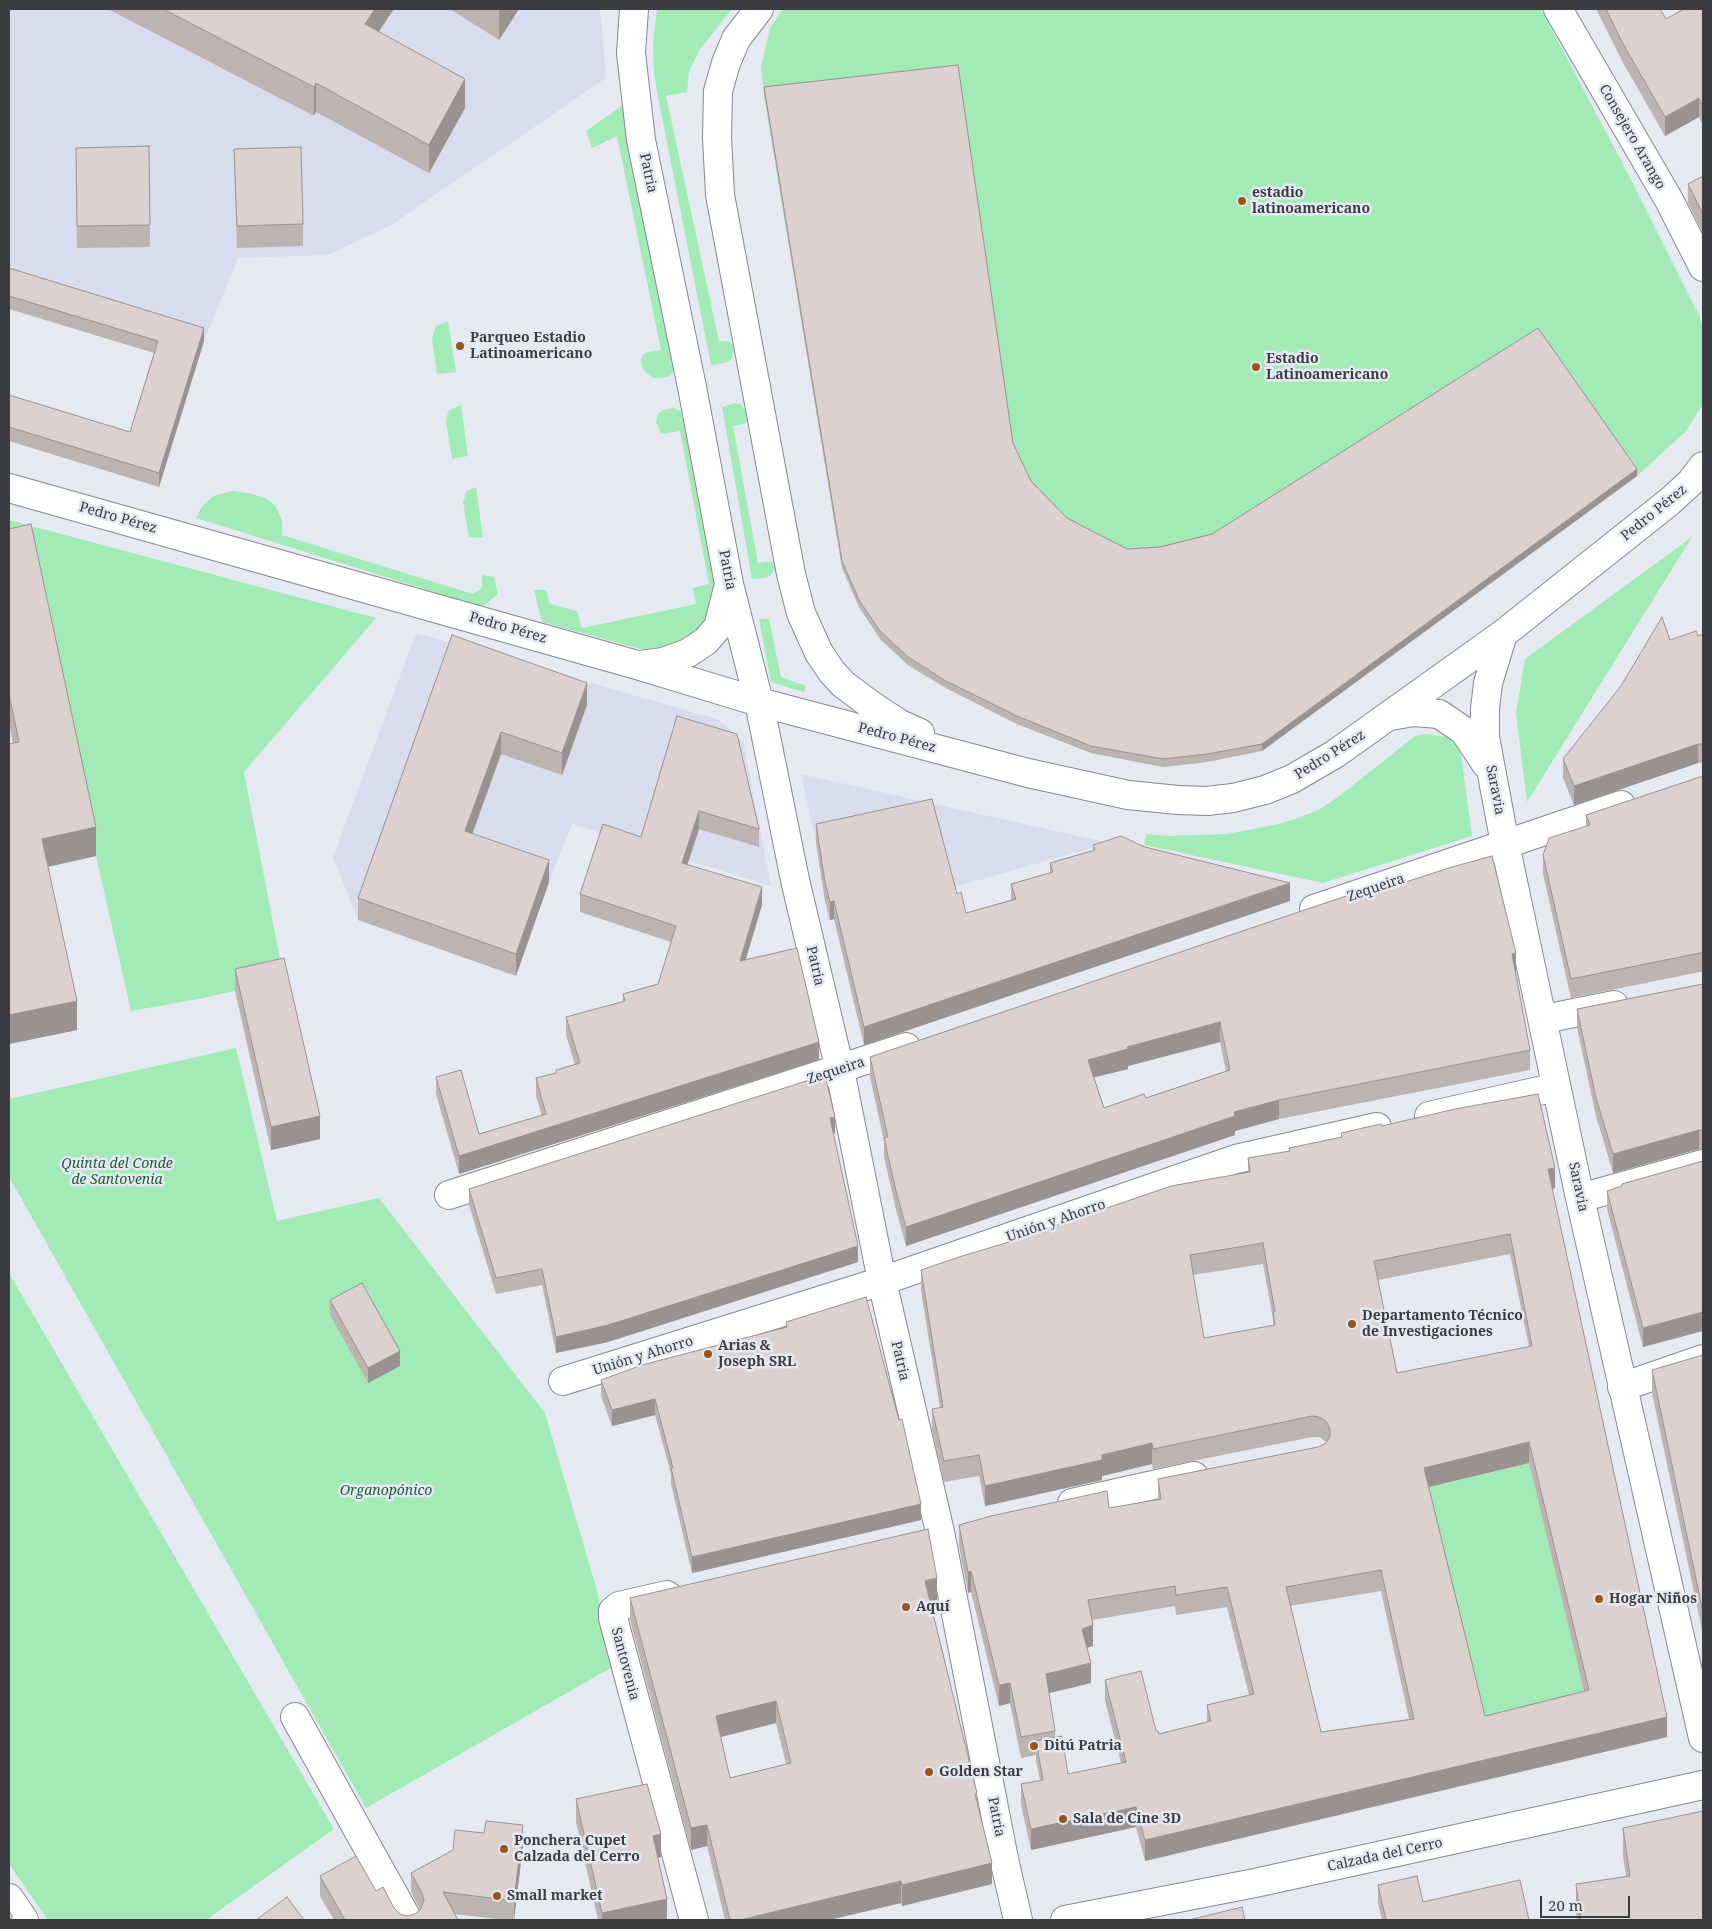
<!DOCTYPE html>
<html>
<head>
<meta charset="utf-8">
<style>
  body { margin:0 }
  #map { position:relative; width:1712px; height:1929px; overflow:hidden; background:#e5e9f2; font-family:"Noto Serif",serif }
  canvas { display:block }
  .frame { position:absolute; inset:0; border:10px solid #3b3c40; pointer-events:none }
  .scale { position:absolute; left:1540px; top:1896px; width:90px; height:22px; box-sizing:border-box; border:2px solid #3b3c40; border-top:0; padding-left:6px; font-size:15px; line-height:18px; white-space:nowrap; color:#3b3c40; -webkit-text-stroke:4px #e5e9f2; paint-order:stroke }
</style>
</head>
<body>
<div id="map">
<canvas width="1712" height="1929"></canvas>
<div class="frame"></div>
<div class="scale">20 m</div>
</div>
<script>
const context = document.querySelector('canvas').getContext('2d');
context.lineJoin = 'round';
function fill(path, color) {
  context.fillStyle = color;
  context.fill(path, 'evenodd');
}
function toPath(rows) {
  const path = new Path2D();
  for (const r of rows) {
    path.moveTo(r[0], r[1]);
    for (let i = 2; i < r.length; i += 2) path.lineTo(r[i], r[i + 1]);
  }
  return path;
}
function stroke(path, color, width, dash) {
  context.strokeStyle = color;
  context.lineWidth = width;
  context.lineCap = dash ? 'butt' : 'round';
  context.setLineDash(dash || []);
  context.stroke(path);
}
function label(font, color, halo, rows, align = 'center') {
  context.font = font + ' "Noto Serif",serif';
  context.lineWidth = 5;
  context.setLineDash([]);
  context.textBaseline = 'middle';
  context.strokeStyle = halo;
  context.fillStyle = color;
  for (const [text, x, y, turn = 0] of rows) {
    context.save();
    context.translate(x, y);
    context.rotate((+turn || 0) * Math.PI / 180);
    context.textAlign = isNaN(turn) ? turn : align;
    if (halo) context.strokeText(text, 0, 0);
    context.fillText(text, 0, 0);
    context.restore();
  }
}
const built = toPath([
  [9,9,600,9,606,78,391,225,328,255,238,258,204,341,9,281],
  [416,633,717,719,743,741,771,886,572,824,549,882,516,976,358,920,333,857],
  [801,774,1109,843,951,888,828,921,816,843]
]);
const green = toPath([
  [657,9,732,9,700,49,689,71,687,92,666,96,719,341,728,341,734,346,733,357,728,362,719,364,711,365,658,97,654,73,653,42],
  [783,9,1541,9,1636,189,1699,315,1703,330,1703,404,1686,431,1637,476,1207,762,1163,767,1091,753,1017,724,946,688,908,665,880,639,859,607,842,568,764,94,761,67,770,28],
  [626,103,676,364,673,372,668,377,660,378,653,378,648,374,643,369,641,360,643,355,647,352,661,350,617,136,592,148,586,131],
  [448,321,456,372,437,374,432,338,436,326],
  [734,403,741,404,747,413,748,420,744,424,733,426,758,563,775,561,775,569,771,575,764,578,752,579,722,407],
  [461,405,468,456,452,459,446,422,447,416,449,410],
  [673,408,680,411,686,418,717,582,703,627,681,645,648,651,542,622,534,590,546,590,550,604,577,611,582,628,696,604,693,588,709,584,680,431,661,434,656,422,658,414,663,410],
  [476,487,483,538,469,537,463,502,467,491],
  [232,491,249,493,267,499,275,505,282,520,282,535,473,594,482,588,482,575,494,577,498,594,485,605,479,606,196,518,203,505,214,496],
  [9,520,376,618,244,772,284,980,198,999,131,1011,96,856,9,558],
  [1692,537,1527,802,1516,713,1525,659],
  [759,619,769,619,781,677,806,686,804,692,771,682],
  [1426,734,1447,737,1458,748,1461,755,1472,836,1323,883,1144,845,1146,834,1167,836,1227,834,1279,824,1301,817,1320,809,1338,797,1415,736],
  [236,1048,277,1221,379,1198,545,1413,596,1587,614,1666,366,1808,9,1177,9,1099],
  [9,1273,334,1829,206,1920,48,1920,9,1864],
  [1529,1463,1589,1711,1485,1736,1424,1488]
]);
const minor = toPath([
  [634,9,631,53,641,140,692,387,729,584,759,702,795,880,840,1070,882,1281,940,1532,1004,1859,1018,1920],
  [759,9,736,39,726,63,718,91,717,137,720,195,791,574,801,613,819,653,832,672,843,684,871,705,900,724,920,733],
  [1558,9,1669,200,1703,267],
  [9,488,637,665,759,702,1028,773,1128,795,1178,800,1207,801,1233,798,1265,790,1292,779,1335,754,1503,634,1669,502,1691,482,1703,466],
  [1503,634,1488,683,1485,709,1485,737,1505,844,1580,1198,1703,1738],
  [640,665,663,662,688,653,706,641,718,627,728,588],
  [1390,716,1414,712,1439,714,1464,731,1486,764],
  [1314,909,1621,805],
  [1544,1019,1614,1005],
  [1429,1116,1556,1087],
  [449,1195,906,1047],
  [1580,1198,1703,1164],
  [563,1381,882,1281,1236,1159,1377,1127],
  [1622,1387,1703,1359],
  [1072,1503,1194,1476],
  [667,1595,619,1606,613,1611,613,1618,694,1920],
  [295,1717,408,1920],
  [9,1898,24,1920]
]);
const major = toPath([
  [1065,1920,1255,1883,1703,1785]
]);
const wall = toPath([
  [108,9,337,9,379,31,465,108,429,173,316,112,314,116],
  [450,9,519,9,499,40],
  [1596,9,1660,9,1666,19,1703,9,1703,126,1699,117,1665,136,1622,61],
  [764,87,1013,443,1031,481,1067,518,1127,549,1160,547,1637,476,1262,751,1207,762,1163,767,1091,753,1017,724,946,688,908,665,880,639,859,607,842,568,764,94],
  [76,148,150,225,150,247,77,248],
  [234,149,303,224,303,246,237,248],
  [1703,176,1703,233,1688,203,1688,184],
  [9,268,204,341,159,487,9,441,9,395,130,432,154,353,9,309],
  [9,529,96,856,48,867,77,1030,9,1044,9,744,13,743,9,723],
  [1703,634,1703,763,1698,763,1574,805,1563,778,1563,759,1670,640,1698,636],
  [452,635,587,705,562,775,501,754,473,833,549,882,516,976,358,920,358,898],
  [677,716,759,829,759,847,699,829,687,865,762,905,745,960,819,1060,459,1174,436,1094,436,1077,479,1134,542,1116,536,1096,536,1078,556,1073,556,1070,575,1065,566,1035,566,1017,623,1002,623,994,658,984,671,942,580,912,580,894,641,837],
  [1703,776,1703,972,1700,972,1571,998,1543,874,1543,855,1586,826,1586,815],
  [816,824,957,894,966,913,1011,900,1011,884,1050,873,1050,863,1093,851,1093,845,1145,847,1290,901,864,1045,834,919,830,920,825,901,816,843],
  [235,969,320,1139,271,1150,235,991],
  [1516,972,1530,1050,1530,1070,1279,1119,1235,1131,1235,1135,906,1246,896,1210,884,1157,884,1141,870,1077,870,1057],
  [1220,1042,1226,1071,1146,1098,1104,1108,1094,1077,1128,1069,1128,1066],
  [1703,984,1703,1149,1699,1149,1613,1173,1596,1116,1577,1028,1577,1009],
  [1382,1126,1555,1188,1552,1189,1667,1737,1145,1861,1136,1827,1031,1850,1021,1805,1021,1784,1040,1780,1036,1761,1036,1755,1021,1758,1010,1703,999,1706,971,1592,968,1593,959,1546,959,1525,1109,1508,1158,1500,1158,1479,1318,1447,1326,1443,1326,1442,1319,1437,1312,1437,1153,1469,1152,1464,1102,1476,1102,1480,985,1506,979,1476,944,1482,932,1430,932,1409,940,1408,921,1291,921,1270,1248,1172,1248,1158,1289,1151,1289,1148,1341,1137,1341,1133],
  [1510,1254,1529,1347,1397,1373,1378,1280],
  [1263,1264,1273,1319,1273,1325,1204,1338,1193,1275],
  [1529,1463,1584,1691,1485,1716,1429,1487],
  [1381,1591,1409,1719,1321,1732,1290,1606],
  [1175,1606,1176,1615,1227,1607,1249,1695,1207,1705,1207,1722,1159,1734,1105,1680,1105,1701,1121,1763,1068,1774,1055,1738,1055,1731,1049,1693,1091,1683,1087,1648,1093,1646,1092,1620],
  [835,1133,833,1134,858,1262,608,1342,556,1353,542,1285,496,1294,469,1205,469,1189],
  [1703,1161,1643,1347,1607,1209,1607,1191,1622,1187,1622,1184],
  [330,1300,400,1366,368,1383,330,1315],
  [786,1322,921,1520,692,1573,671,1484,671,1474,655,1415,612,1426,601,1396,601,1380,786,1328],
  [1703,1355,1703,1635,1652,1393,1652,1370],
  [630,1598,937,1600,930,1602,977,1802,992,1884,902,1906,901,1903,829,1920,725,1920,707,1846,691,1850,630,1620],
  [776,1723,786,1764,730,1778,721,1737],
  [576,1799,661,1857,658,1858,667,1920,598,1920,576,1822],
  [1623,1828,1703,1920,1577,1920,1576,1912,1576,1884,1626,1876,1623,1856],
  [523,1845,514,1920,507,1920,454,1914,458,1920,334,1920,320,1896,320,1876,394,1908,400,1914,407,1916,415,1914,420,1910,411,1892,411,1873],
  [1378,1885,1423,1902,1529,1920,1382,1920,1378,1904]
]);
const shadedWall = toPath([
  [375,9,394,9,365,52,365,24],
  [500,9,519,9,499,40,499,11],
  [465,79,465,108,429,173,429,145],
  [316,83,316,112,314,116,314,87],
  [1699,98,1699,117,1665,136,1665,117],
  [204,328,204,341,159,487,159,473],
  [1637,469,1637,476,1262,751,1262,744],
  [587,683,587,705,562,775,562,753],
  [501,732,501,754,465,853,465,831],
  [1698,744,1698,763,1574,805,1574,786],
  [699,811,699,829,682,881,682,863],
  [96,827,96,856,42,868,42,839],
  [549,860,549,882,516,976,516,954],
  [1290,883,1290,901,864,1045,864,1027],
  [762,887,762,905,740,979,740,961],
  [834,901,834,919,830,920,830,902],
  [1516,953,1516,972,1512,974,1512,954],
  [77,1001,77,1030,9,1044,9,1015],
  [1220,1022,1220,1042,1128,1066,1128,1069,1088,1079,1088,1060,1127,1047],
  [819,1042,819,1060,459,1174,459,1156],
  [1279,1100,1279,1119,1235,1131,1235,1135,906,1246,906,1227,1234,1112],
  [320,1116,320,1139,271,1150,271,1127],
  [835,1117,835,1133,830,1135,830,1118],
  [1699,1130,1699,1149,1613,1173,1613,1154],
  [1555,1168,1555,1188,1548,1190,1548,1169],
  [858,1246,858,1262,608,1342,556,1353,556,1337],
  [1703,1312,1703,1331,1643,1347,1643,1328],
  [400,1351,400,1366,368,1383,368,1368],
  [655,1399,655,1415,612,1426,612,1410],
  [1529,1442,1529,1463,1424,1488,1424,1468],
  [1152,1443,1152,1464,1102,1476,1102,1480,985,1506,985,1486,1102,1455],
  [921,1504,921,1520,692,1573,692,1557],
  [971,1571,971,1592,968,1593,968,1572],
  [937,1578,937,1600,925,1603,925,1581],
  [1093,1625,1093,1646,1082,1649,1082,1629],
  [1091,1663,1091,1683,1046,1694,1046,1674],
  [1010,1683,1010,1703,999,1706,999,1685],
  [776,1701,776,1723,716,1738,716,1716],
  [1667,1717,1667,1737,1145,1861,1145,1840],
  [1136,1807,1136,1827,1031,1850,1031,1829],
  [523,1825,523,1845,514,1920,514,1901],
  [707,1825,707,1846,691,1850,691,1828],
  [661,1834,661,1857,653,1859,653,1836],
  [992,1863,992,1884,902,1906,902,1885],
  [901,1881,901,1903,829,1920,740,1920],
  [667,1899,667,1920,602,1920,602,1913]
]);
const building = toPath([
  [163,9,337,9,340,10,341,9,375,9,365,24,465,79,429,145,316,83,314,87,163,9],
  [1606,9,1660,9,1666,19,1684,9,1703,9,1703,107,1699,98,1665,117,1622,42,1606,9],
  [958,65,1013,443,1031,481,1067,518,1127,549,1160,547,1212,534,1538,328,1637,469,1262,744,1207,754,1163,759,1091,746,1017,716,946,681,908,657,880,631,859,600,842,561,764,87,958,65],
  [149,146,150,225,77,226,76,148,149,146],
  [301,147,303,224,237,226,234,149,301,147],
  [1703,176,1703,214,1688,184,1703,176],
  [9,268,204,328,159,473,9,427,9,395,130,432,158,341,9,296,9,268],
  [31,524,96,827,42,839,77,1001,9,1015,9,744,19,742,9,694,9,529,31,524],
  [1662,617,1670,640,1696,631,1698,636,1703,634,1703,744,1698,744,1574,786,1563,759,1621,686,1662,617],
  [452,635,587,683,562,753,501,732,465,831,549,860,516,954,358,898,452,635],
  [677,716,737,734,759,829,699,811,682,863,762,887,740,961,797,948,819,1042,459,1156,436,1077,461,1070,479,1134,546,1114,536,1078,556,1073,556,1070,580,1063,566,1017,625,1001,623,994,658,984,676,926,580,894,603,824,641,837,677,716],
  [1703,776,1703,953,1700,953,1571,979,1543,855,1549,838,1590,825,1586,815,1703,776],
  [932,799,957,894,961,892,966,913,1016,899,1011,884,1053,872,1050,863,1095,850,1093,845,1121,836,1145,847,1290,883,864,1027,834,901,830,902,825,882,816,824,932,799],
  [1492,856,1516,953,1512,954,1530,1050,1279,1100,1234,1112,1235,1116,906,1227,896,1191,884,1138,888,1137,870,1057,1346,896,1356,898,1452,867,1492,856],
  [1220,1022,1230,1070,1146,1098,1144,1094,1104,1108,1088,1060,1128,1049,1127,1047,1220,1022],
  [284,958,320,1116,271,1127,235,969,284,958],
  [1703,984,1703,1130,1699,1130,1613,1154,1596,1098,1577,1009,1703,984],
  [825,1075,835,1117,830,1118,858,1246,608,1325,556,1337,542,1269,496,1278,469,1189,825,1075],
  [1538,1094,1555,1168,1548,1169,1667,1717,1145,1840,1136,1807,1031,1829,1021,1784,1043,1780,1036,1741,1062,1736,1068,1774,1126,1762,1105,1680,1141,1671,1156,1731,1158,1731,1159,1734,1211,1721,1207,1705,1254,1694,1227,1587,1176,1595,1175,1586,1088,1600,1093,1625,1082,1629,1091,1663,1046,1674,1055,1731,1021,1737,1010,1683,999,1685,971,1571,968,1572,959,1525,991,1516,1107,1491,1109,1508,1161,1499,1158,1479,1318,1447,1326,1443,1330,1436,1330,1429,1326,1421,1319,1417,1312,1416,1153,1449,1152,1443,1102,1455,1102,1460,985,1486,979,1455,944,1461,932,1409,943,1407,921,1270,959,1257,1049,1230,1049,1228,1171,1186,1250,1172,1248,1158,1290,1151,1289,1148,1342,1137,1341,1133,1381,1124,1382,1126,1455,1109,1538,1094],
  [1510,1234,1532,1346,1397,1373,1374,1261,1510,1234],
  [1263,1243,1275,1312,1273,1312,1275,1325,1204,1338,1190,1255,1263,1243],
  [1529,1442,1589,1690,1485,1716,1424,1468,1529,1442],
  [1381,1570,1414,1719,1321,1732,1286,1587,1381,1570],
  [1703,1161,1703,1312,1643,1328,1607,1191,1622,1186,1622,1184,1703,1161],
  [362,1283,400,1351,368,1368,330,1300,362,1283],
  [866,1297,899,1420,902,1419,921,1504,692,1557,671,1468,673,1468,655,1399,612,1410,601,1380,642,1365,787,1327,786,1322,866,1297],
  [1703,1355,1703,1612,1652,1370,1703,1355],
  [928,1529,937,1578,925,1581,977,1793,975,1794,992,1863,902,1885,901,1881,740,1920,730,1920,707,1825,691,1828,630,1598,928,1529],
  [776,1701,791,1763,730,1778,716,1716,776,1701],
  [647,1784,661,1834,653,1836,667,1899,602,1913,576,1799,647,1784],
  [1703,1811,1703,1920,1581,1920,1576,1884,1630,1876,1623,1828,1703,1811],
  [486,1821,523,1825,514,1901,443,1892,458,1920,345,1920,320,1876,356,1856,376,1891,383,1887,394,1908,400,1914,407,1916,415,1914,421,1909,424,1900,422,1893,411,1873,453,1850,455,1830,484,1833,486,1821],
  [1417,1876,1423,1902,1520,1880,1529,1920,1386,1920,1378,1885,1417,1876],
  [287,1897,304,1920,256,1920,287,1897],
  [1242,1907,1245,1920,1189,1920,1242,1907],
  [9,1911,13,1917,10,1919,11,1920,9,1920,9,1911]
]);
const markers = [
  [1242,201,5,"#96571f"],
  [460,346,5,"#96571f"],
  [1256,367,5,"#96571f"],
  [1352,1324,5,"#96571f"],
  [708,1354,5,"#96571f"],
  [1599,1599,5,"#96571f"],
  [906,1607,5,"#96571f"],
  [1034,1746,5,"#96571f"],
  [929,1772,5,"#96571f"],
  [1063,1819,5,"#96571f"],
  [504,1849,5,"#96571f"],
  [497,1896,5,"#96571f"]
];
const streetNames = [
  ["Consejero Arango",1632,137,60],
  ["Patria",648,173,78],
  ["Pedro Pérez",1654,513,-39],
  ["Pedro Pérez",118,518,16],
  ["Patria",727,570,79],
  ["Pedro Pérez",508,628,16],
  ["Pedro Pérez",897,738,15],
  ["Pedro Pérez",1330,755,-32],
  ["Saravia",1495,790,79],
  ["Zequeira",1376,888,-19],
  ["Patria",815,966,77],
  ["Zequeira",836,1071,-18],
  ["Saravia",1578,1187,78],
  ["Unión y Ahorro",1056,1221,-19],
  ["Unión y Ahorro",643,1356,-17],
  ["Patria",900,1361,77],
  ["Santovenia",625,1664,75],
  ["Patria",996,1817,79],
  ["Calzada del Cerro",1385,1855,-12]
];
const poiNames = [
  ["estadio",1252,193],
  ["latinoamericano",1252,209],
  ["Parqueo Estadio",470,338],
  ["Latinoamericano",470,354],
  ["Estadio",1266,359],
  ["Latinoamericano",1266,375],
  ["Departamento Técnico",1362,1316],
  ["de Investigaciones",1362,1332],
  ["Arias &",718,1346],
  ["Joseph SRL",718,1362],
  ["Hogar Niños",1609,1599],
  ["Aquí",916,1607],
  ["Ditú Patria",1044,1746],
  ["Golden Star",939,1772],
  ["Sala de Cine 3D",1073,1819],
  ["Ponchera Cupet",514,1841],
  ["Calzada del Cerro",514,1857],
  ["Small market",507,1896]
];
const parkNames = [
  ["Quinta del Conde",117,1164],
  ["de Santovenia",117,1180],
  ["Organopónico",386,1491]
];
fill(built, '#d7dded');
fill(green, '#a2ebb7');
stroke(minor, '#858890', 30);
stroke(major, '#858890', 30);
stroke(minor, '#fff', 28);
stroke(major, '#fff', 28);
fill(wall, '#bdb4b2');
fill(shadedWall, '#9a9291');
fill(building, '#dcd1cf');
stroke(building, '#9a9291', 1);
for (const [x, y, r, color] of markers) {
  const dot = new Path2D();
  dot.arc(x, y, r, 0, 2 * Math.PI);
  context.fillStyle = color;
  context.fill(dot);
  stroke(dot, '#e5e9f2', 2);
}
label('14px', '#3b3c40', '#e5e9f2', streetNames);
label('bold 14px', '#3b3c40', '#e5e9f2', poiNames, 'left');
label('italic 14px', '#205b36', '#e5e9f2', parkNames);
</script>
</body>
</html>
